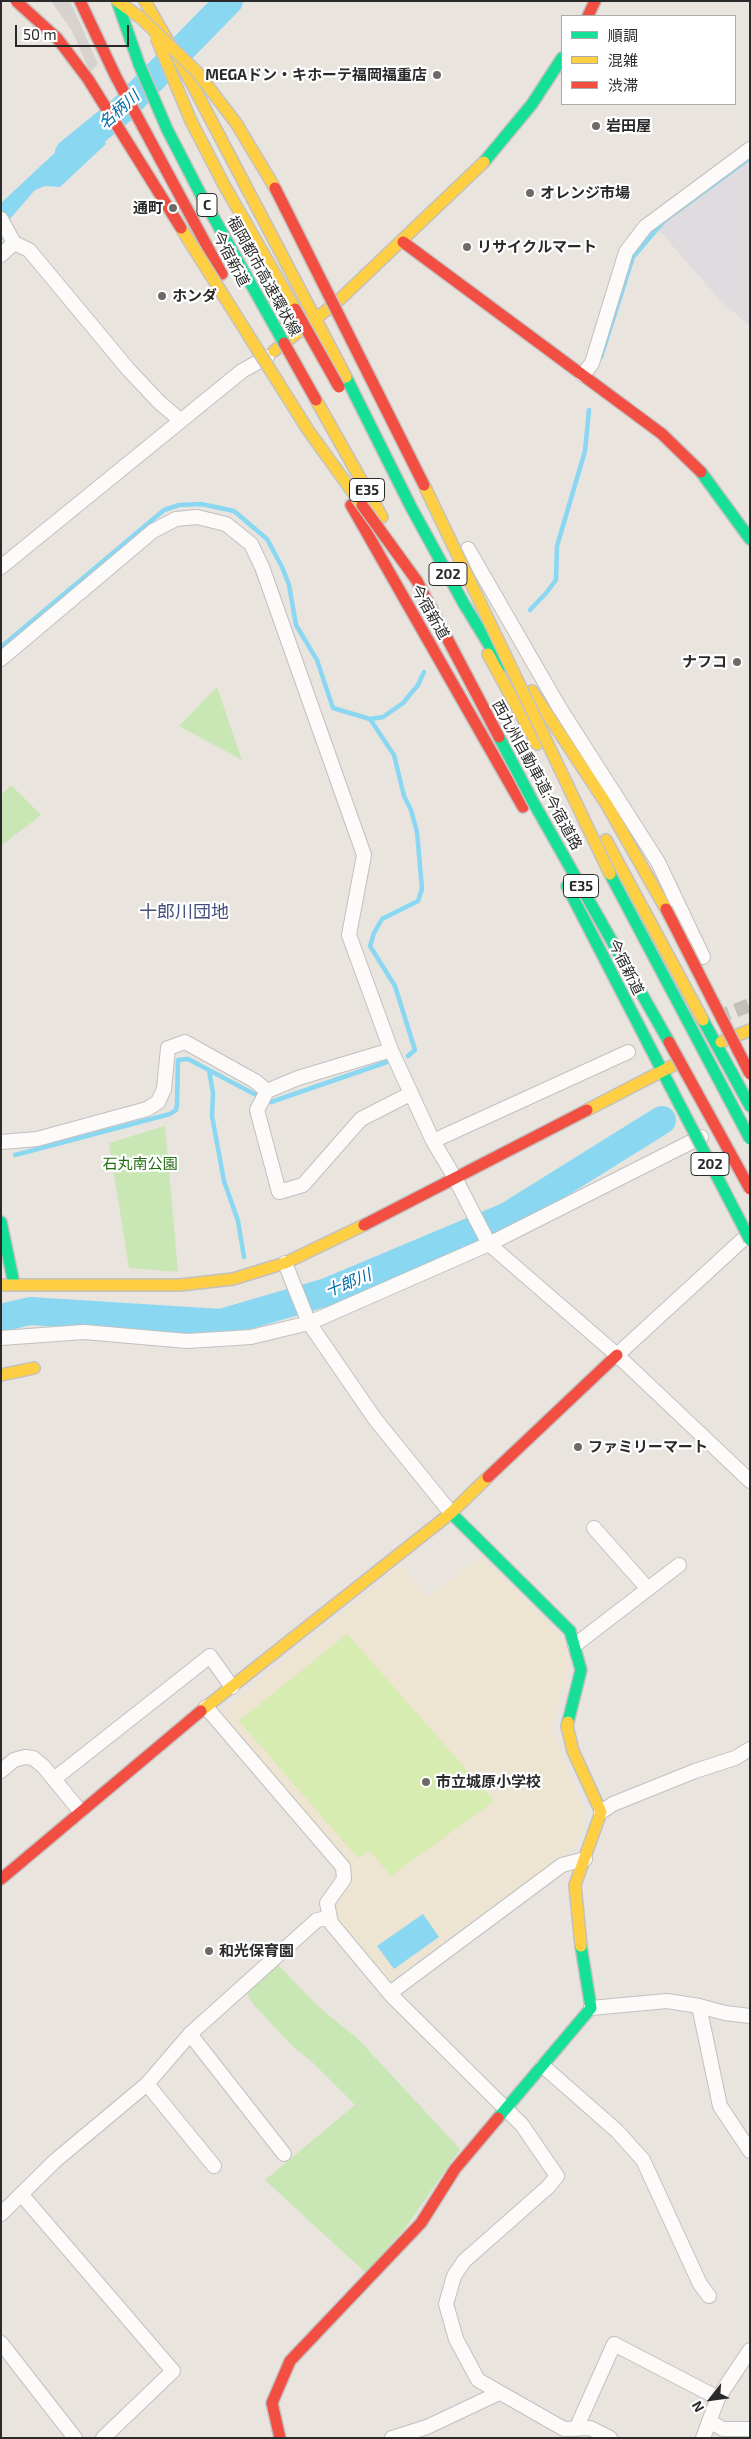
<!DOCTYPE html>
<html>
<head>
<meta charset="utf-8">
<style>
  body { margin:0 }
  #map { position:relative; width:751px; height:2439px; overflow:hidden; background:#e9e4de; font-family:"Exo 2","Noto Sans JP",sans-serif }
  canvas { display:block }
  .frame { position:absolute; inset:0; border:2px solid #2a2a2a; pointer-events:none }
  .legend { position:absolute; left:561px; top:15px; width:175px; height:90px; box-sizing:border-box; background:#fff; border:1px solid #aaa; margin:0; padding:6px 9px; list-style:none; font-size:15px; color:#2a2a2a }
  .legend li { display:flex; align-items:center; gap:10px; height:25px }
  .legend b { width:25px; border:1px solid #aaa }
  .north { position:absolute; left:686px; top:2374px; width:50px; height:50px; -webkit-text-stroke:4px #fff; paint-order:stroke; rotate:240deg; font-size:14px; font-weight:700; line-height:20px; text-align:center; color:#2a2a2a }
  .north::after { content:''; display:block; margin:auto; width:18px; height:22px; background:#2a2a2a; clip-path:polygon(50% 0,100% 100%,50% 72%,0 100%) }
  .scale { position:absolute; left:15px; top:25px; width:114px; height:22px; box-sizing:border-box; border:2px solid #2a2a2a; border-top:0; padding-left:6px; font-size:15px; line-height:18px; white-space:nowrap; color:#2a2a2a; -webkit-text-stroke:4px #fff; paint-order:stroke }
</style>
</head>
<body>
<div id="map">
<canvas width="751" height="2439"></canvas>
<div class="frame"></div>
<ul class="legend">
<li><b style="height:6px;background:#16e098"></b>順調</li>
<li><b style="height:6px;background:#ffcf43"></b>混雑</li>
<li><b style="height:6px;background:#f24e42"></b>渋滞</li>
</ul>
<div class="north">N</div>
<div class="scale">50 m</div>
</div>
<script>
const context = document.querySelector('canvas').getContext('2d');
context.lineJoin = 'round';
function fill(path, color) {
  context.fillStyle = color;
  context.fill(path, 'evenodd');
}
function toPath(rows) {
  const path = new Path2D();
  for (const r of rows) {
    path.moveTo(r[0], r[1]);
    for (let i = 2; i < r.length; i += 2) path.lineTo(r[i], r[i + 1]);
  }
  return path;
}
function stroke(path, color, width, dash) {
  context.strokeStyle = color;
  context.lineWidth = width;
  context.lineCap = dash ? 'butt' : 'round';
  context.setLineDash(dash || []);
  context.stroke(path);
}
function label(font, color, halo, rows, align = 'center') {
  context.font = font + ' "Exo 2","Noto Sans JP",sans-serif';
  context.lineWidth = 4.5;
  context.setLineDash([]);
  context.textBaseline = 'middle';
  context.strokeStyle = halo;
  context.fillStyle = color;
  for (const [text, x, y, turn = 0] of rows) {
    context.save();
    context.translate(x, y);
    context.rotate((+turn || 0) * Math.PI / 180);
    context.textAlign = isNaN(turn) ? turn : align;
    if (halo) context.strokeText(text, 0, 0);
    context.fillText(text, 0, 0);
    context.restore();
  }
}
const industrial = toPath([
  [750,161,750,326,721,301,657,228]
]);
const education = toPath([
  [482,1557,555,1629,567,1646,569,1664,552,1729,580,1801,584,1825,579,1843,391,1981,339,1922,335,1908,351,1883,352,1866,224,1717,225,1709,401,1565,429,1597]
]);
const green = toPath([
  [217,687,242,760,179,726],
  [11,785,41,815,1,846,1,795],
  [165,1126,178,1272,129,1268,109,1143],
  [276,1963,320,2008,359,2040,460,2149,406,2227,366,2273,265,2180,355,2105,310,2060,294,2048,254,2005,247,1994]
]);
const pitch = toPath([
  [347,1634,494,1801,391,1876,370,1851,358,1858,239,1721]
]);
const plaza = toPath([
  [51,1,70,1,98,64,90,72,72,31]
]);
const water = toPath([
  [91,119,106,144,60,187,45,186,35,190,9,220,1,221,1,203],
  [423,1914,439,1937,394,1969,377,1946]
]);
const stream = toPath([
  [601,357,633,257,664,221,750,158],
  [530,610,547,592,556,580,557,546,585,451,589,410],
  [1,647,164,510,179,505,201,504,234,511,267,539,282,567,289,585,296,625,317,660,333,708,370,719,383,717,403,703,418,685,424,672],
  [370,719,394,755,404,796,411,810,417,832,422,889,418,901,382,919,374,933,370,946,395,986,415,1050,408,1056],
  [209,1070,213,1093,212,1116,224,1181,238,1221,244,1257],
  [271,1102,387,1062],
  [15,1155,170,1114,176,1110,177,1105,178,1060,188,1059,256,1095]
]);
const river = toPath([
  [69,153,123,109,229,1],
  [1,1318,30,1311,221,1323,327,1292,508,1216,662,1120]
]);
const streetTunnel = toPath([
  [716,1018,750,1005]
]);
const street = toPath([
  [1,219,14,243,29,250,128,369,159,402,180,420],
  [1,255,14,243],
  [583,375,592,363,626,252,645,227,750,149],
  [468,549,559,707,658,862,703,957],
  [1,567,242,371,267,357],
  [1,659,153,531,176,519,197,517,226,524,251,544,262,567,364,855,349,935,391,1050,433,1141,455,1178,489,1244,617,1355,750,1481],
  [267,1091,257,1110,279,1192,303,1185,361,1119,410,1094],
  [433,1141,628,1052],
  [1,1142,37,1139,147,1109,158,1102,164,1089,168,1048,185,1042,255,1081,267,1091,298,1078,391,1050],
  [285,1263,309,1323,375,1419,451,1513],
  [1,1338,84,1332,187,1341,251,1337,309,1323,489,1244,701,1137],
  [617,1355,750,1233],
  [594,1528,648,1589],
  [575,1645,679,1565],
  [206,1707,343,1867,344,1879,327,1903,331,1923,392,1996,522,2125,557,2176,548,2187,464,2261,454,2276,446,2304,456,2339,478,2380,564,2429,590,2428,610,2438],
  [1,1771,14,1760,25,1757,33,1758,43,1766,80,1811],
  [54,1779,210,1656,232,1687],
  [601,1812,613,1804,695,1771,735,1758,750,1749],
  [390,1993,562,1865,585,1859],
  [699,2006,725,2013,750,2016],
  [591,2008,667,2001,699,2006,720,2106,750,2151],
  [190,2034,284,2154],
  [543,2066,617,2131,643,2160,700,2284,709,2296],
  [147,2084,214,2166],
  [21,2194,173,2371,103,2438],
  [1,2214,56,2160,147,2084,190,2034,317,1920,328,1918],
  [1,2343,75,2438],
  [709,2421,723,2429,750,2429],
  [576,2429,614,2344,718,2398],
  [392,2438,427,2427,499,2393],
  [703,2438,718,2398,750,2350]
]);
const fast = toPath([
  [484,162,532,104,562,58],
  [346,377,411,507,464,604,502,666],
  [701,472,750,539],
  [567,886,671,1088],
  [703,1020,750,1106],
  [1,1222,14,1284],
  [451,1513,570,1631,581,1670,568,1722],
  [498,2118,591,2008,581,1946]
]);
const slow = toPath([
  [145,1,190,80,346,377],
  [274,351,337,302,484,162],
  [316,400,382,517],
  [488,654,537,744],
  [532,691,607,805,666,909],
  [606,840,703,1020],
  [721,1042,750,1030],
  [587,1110,674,1065],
  [1,1285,180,1285,233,1279,285,1263,364,1225],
  [1,1375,34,1368],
  [201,1711,451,1513,488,1477],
  [568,1722,567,1726,573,1751,601,1812,575,1885,581,1946]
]);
const jam = toPath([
  [80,1,116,77,222,274],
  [588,16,595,1],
  [403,242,662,434,701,472],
  [351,505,523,807],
  [364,1225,587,1110],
  [488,1477,617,1355],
  [1,1879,201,1711],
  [280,2438,272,2403,290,2361,421,2223,455,2169,498,2118]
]);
const fastBridge = toPath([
  [117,1,139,64,167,129,201,195,284,343],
  [499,737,532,800,669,1042],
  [610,874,750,1139],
  [671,1088,750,1240]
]);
const slowBridge = toPath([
  [117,1,141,18,197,72,236,123,275,188],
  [156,37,191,121,223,183,295,309],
  [181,228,308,430,362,505],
  [424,485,610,874]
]);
const jamBridge = toPath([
  [16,1,57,38,88,79,181,228],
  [275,188,424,485],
  [295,309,339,387],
  [284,343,316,400],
  [362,505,417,581,499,737],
  [666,909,750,1074],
  [669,1042,750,1189]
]);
const markers = [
  [437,75,5,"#6d6b69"],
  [596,126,5,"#6d6b69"],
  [530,193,5,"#6d6b69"],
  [173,208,5,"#6d6b69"],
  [467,247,5,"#6d6b69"],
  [162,296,5,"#6d6b69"],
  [737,662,5,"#6d6b69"],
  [578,1447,5,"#6d6b69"],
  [426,1782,5,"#6d6b69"],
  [209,1951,5,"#6d6b69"]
];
const shields = [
  [207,205,20],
  [367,490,35],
  [448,574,38],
  [581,886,35],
  [710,1164,38]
];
const shieldNames = [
  ["C",207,205],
  ["E35",367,490],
  ["202",448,574],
  ["E35",581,886],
  ["202",710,1164]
];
const poiNames = [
  ["MEGAドン・キホーテ福岡福重店",427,75,"right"],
  ["岩田屋",606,126],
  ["オレンジ市場",540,193],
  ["通町",163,208,"right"],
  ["リサイクルマート",477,247],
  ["ホンダ",172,296],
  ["ナフコ",727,662,"right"],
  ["ファミリーマート",588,1447],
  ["市立城原小学校",436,1782],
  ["和光保育園",219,1951]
];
const streetNames = [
  ["今宿新道",231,259,62],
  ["福岡都市高速環状線",264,276,61],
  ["今宿新道",430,612,60],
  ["西九州自動車道;今宿道路",537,775,61],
  ["今宿新道",626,967,63]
];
const parkNames = [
  ["石丸南公園",140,1164]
];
const waterNames = [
  ["名柄川",119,110,-42],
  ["十郎川",348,1283,-22]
];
const quarterNames = [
  ["十郎川団地",184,912]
];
fill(industrial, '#dfdbde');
fill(education, '#ede4d1');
fill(green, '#c9e7b4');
fill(pitch, '#d6ecb0');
fill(plaza, '#d7d2cd');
fill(water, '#8ad7f2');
stroke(stream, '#8ad7f2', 4.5);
stroke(river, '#8ad7f2', 28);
stroke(streetTunnel, '#c3bfba', 14, [14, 7]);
stroke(street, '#c2c0c0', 16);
stroke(fast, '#c2c0c0', 14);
stroke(slow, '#c2c0c0', 14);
stroke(jam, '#c2c0c0', 14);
stroke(street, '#fcfbfa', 14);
stroke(fast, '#16e098', 11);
stroke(slow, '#ffcf43', 11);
stroke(jam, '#f24e42', 11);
stroke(fastBridge, '#c4c3c0', 14, []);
stroke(slowBridge, '#c4c3c0', 14, []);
stroke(jamBridge, '#c4c3c0', 14, []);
stroke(fastBridge, '#16e098', 11);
stroke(slowBridge, '#ffcf43', 11);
stroke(jamBridge, '#f24e42', 11);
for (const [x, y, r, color] of markers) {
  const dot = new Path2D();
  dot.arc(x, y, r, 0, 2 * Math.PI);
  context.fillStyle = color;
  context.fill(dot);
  stroke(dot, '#fff', 2);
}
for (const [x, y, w] of shields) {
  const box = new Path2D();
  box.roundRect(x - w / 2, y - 11.5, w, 23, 4);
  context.fillStyle = '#fff';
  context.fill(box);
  stroke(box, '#2a2a2a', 1);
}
label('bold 14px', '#2a2a2a', null, shieldNames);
label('bold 15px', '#2a2a2a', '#fff', poiNames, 'left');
label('15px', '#2a2a2a', '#fff', streetNames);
label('15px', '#256d13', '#fff', parkNames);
label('italic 16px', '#016ca7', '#fff', waterNames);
label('18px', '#464f7e', '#fff', quarterNames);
</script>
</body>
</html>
